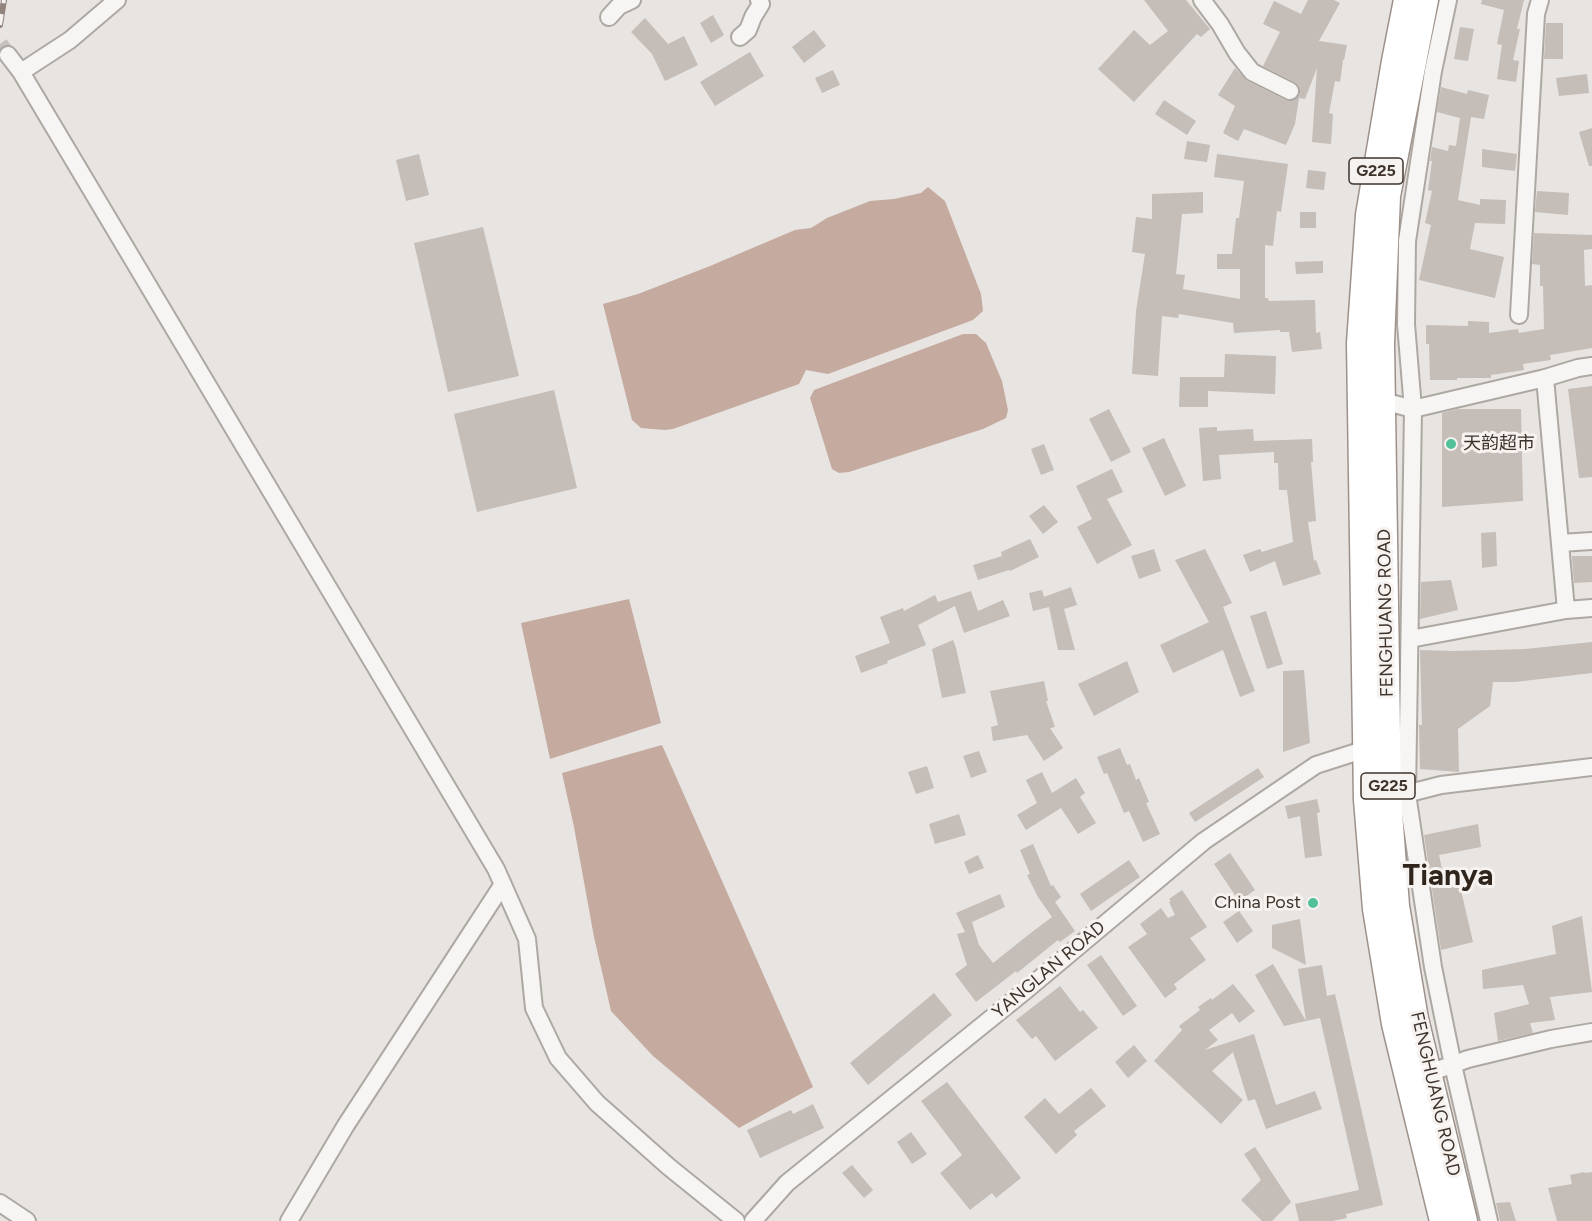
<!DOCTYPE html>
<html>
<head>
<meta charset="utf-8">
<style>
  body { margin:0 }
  canvas { display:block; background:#e8e4e1 }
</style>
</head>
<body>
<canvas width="1592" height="1221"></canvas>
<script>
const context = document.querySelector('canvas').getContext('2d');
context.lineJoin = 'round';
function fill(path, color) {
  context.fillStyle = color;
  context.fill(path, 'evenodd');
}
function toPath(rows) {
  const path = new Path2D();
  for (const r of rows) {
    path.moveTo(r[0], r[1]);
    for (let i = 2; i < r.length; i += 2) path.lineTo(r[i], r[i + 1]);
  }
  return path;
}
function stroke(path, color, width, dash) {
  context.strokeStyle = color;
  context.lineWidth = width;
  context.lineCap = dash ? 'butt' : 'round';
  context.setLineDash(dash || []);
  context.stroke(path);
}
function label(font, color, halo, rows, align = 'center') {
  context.font = font + ' Figtree,"Noto Sans SC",sans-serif';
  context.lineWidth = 6;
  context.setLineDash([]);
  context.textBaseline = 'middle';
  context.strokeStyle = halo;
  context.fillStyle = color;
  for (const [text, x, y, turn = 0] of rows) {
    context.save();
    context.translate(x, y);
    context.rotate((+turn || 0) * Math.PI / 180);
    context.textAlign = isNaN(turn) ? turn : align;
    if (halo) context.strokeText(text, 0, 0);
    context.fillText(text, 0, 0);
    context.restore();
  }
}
const water = toPath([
  [928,187,945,201,981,294,983,311,973,320,828,374,806,370,799,384,673,429,665,430,641,428,632,420,603,304,638,294,710,266,795,230,811,228,827,218,870,201,894,199,921,193],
  [963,334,976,334,986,343,1002,381,1008,410,1006,418,983,429,849,472,839,473,832,469,810,398,814,390],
  [629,599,661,723,550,759,521,623],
  [662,745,813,1087,739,1128,653,1056,611,1011,594,937,574,827,562,773]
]);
const building = toPath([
  [1144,0,1186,0,1210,29,1201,37,1197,34,1134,102,1098,69,1134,30,1150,45,1168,31],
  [1308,0,1334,0,1340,3,1319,41,1347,45,1344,60,1343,60,1340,82,1335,81,1329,113,1333,114,1331,144,1312,142,1317,68,1305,99,1299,98,1295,124,1286,145,1244,129,1238,141,1223,133,1235,106,1218,95,1235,68,1247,81,1285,100,1291,101,1299,96,1300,90,1298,85,1295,82,1263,66,1280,32,1263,24,1274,1,1301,14],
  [1482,0,1524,0,1517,29,1520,29,1513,60,1519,61,1516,82,1497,79,1502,45,1497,44,1504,10,1481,4],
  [713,15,724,35,711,43,700,23],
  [645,18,668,44,684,36,698,65,665,81,652,54,631,32],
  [1546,23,1563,23,1563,59,1544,59],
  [1460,27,1474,29,1468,61,1454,59],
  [814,30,826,46,804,63,792,47],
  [750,52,764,76,715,106,700,82],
  [833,70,840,85,822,93,815,78],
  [1587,74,1589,93,1559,96,1556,78],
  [1441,87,1467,94,1468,90,1489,95,1484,119,1471,117,1458,200,1480,205,1480,199,1506,200,1505,224,1475,223,1470,249,1504,257,1495,298,1419,280,1431,225,1425,223,1432,191,1428,190,1432,161,1430,161,1432,147,1448,151,1449,145,1456,146,1460,118,1437,112],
  [1164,100,1196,121,1187,135,1155,114],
  [1592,128,1592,166,1589,166,1579,132],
  [1187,141,1210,145,1207,162,1184,159],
  [1482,149,1517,154,1515,171,1482,167],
  [419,154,429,195,406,201,396,160],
  [1217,154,1288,164,1281,212,1277,211,1273,246,1265,245,1265,298,1268,298,1269,301,1315,300,1316,333,1320,332,1322,349,1292,352,1289,332,1280,332,1280,330,1234,333,1233,323,1179,314,1178,318,1162,316,1158,376,1132,374,1136,311,1145,254,1132,252,1136,217,1152,219,1152,194,1203,192,1203,213,1182,214,1176,274,1185,275,1183,289,1240,299,1240,269,1217,269,1217,254,1232,254,1236,218,1239,218,1244,181,1214,177],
  [1308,170,1326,172,1324,190,1306,188],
  [1537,191,1569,193,1568,215,1535,212],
  [1300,212,1316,212,1316,228,1300,228],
  [483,227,519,376,448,392,414,243],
  [1534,233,1592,235,1592,249,1584,250,1585,286,1592,285,1592,348,1550,355,1551,360,1523,364,1524,370,1491,375,1491,378,1457,378,1457,380,1430,380,1429,344,1426,344,1426,325,1468,326,1468,321,1489,322,1489,333,1518,329,1519,333,1544,329,1543,286,1540,286,1540,265,1532,264],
  [1323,261,1323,273,1296,274,1295,262],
  [1225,354,1276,356,1275,394,1208,391,1208,407,1179,407,1180,377,1224,377],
  [1592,386,1592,477,1579,478,1568,389],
  [554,390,577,488,477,512,454,414],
  [1109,409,1131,452,1111,462,1089,419],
  [1458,409,1521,409,1523,501,1442,507,1442,413],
  [1217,427,1217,431,1253,429,1254,441,1312,439,1313,462,1311,462,1316,521,1308,522,1314,561,1316,560,1321,574,1283,586,1275,561,1250,572,1243,555,1260,549,1262,552,1293,542,1287,490,1279,490,1278,463,1274,463,1274,452,1219,455,1221,479,1203,481,1199,428],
  [1164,438,1186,486,1165,496,1142,448],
  [1044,444,1054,470,1041,475,1031,449],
  [1112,469,1123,492,1107,499,1132,545,1097,564,1077,527,1092,519,1076,486],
  [1044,505,1058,522,1043,534,1029,516],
  [1496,532,1497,566,1482,568,1481,533],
  [1030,539,1039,557,1010,571,1009,570,978,580,973,565,1002,556,1001,552],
  [1154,549,1161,571,1139,579,1131,556],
  [1205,549,1232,603,1223,607,1255,691,1240,697,1223,650,1173,673,1160,645,1209,622,1175,560],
  [1572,556,1592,556,1592,582,1574,583],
  [1451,580,1458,610,1420,619,1421,582],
  [1071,587,1077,605,1064,609,1075,650,1058,650,1049,607,1033,611,1029,593,1042,590,1044,597],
  [971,591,978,611,1003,600,1010,616,964,633,955,606,918,625,926,645,887,661,888,663,861,673,855,656,890,643,880,617,903,608,904,611,935,595,938,602],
  [1266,611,1283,664,1267,669,1250,616],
  [953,640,956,648,966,693,942,698,932,649],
  [1592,642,1592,673,1515,682,1493,682,1490,706,1458,729,1459,772,1420,769,1419,725,1422,725,1420,650,1455,651,1525,649],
  [1127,661,1139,692,1094,716,1078,684],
  [1304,670,1310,743,1283,752,1283,671],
  [1044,681,1048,701,1046,701,1055,727,1050,728,1063,748,1044,761,1027,735,993,741,991,727,998,725,990,691],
  [1120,748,1127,765,1130,764,1136,780,1139,778,1149,802,1146,803,1160,834,1143,842,1129,811,1124,813,1107,773,1104,774,1097,757],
  [979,751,987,772,971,778,963,756],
  [927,766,934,788,916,794,908,772],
  [1258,768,1264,777,1195,822,1189,813],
  [1042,772,1052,793,1076,778,1085,793,1080,797,1096,823,1078,834,1061,808,1026,830,1017,815,1037,803,1026,780],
  [1317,799,1320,812,1317,813,1322,856,1305,858,1300,816,1288,819,1285,806],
  [959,814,966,835,935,844,929,824],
  [1478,824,1481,847,1439,855,1446,888,1460,886,1473,942,1441,950,1424,835],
  [1033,844,1051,886,1053,885,1061,897,1055,902,1075,931,1060,942,1058,940,1017,973,1016,971,976,1002,955,974,967,965,957,934,965,932,956,913,1000,894,1005,907,972,922,979,945,993,963,1032,932,1052,917,1038,897,1027,875,1030,874,1020,850],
  [1230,853,1255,890,1239,901,1214,864],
  [978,855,984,868,969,874,964,862],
  [1129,860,1140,877,1091,911,1080,894],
  [1182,890,1207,927,1190,938,1206,960,1174,984,1177,989,1165,998,1128,947,1147,934,1140,924,1161,908,1168,918,1175,915,1169,902,1171,901,1169,899],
  [1239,911,1253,931,1237,943,1223,922],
  [1582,916,1592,992,1550,997,1555,1020,1530,1023,1533,1033,1498,1041,1494,1013,1529,1004,1523,985,1483,989,1482,970,1556,954,1552,926],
  [1300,919,1306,965,1272,948,1272,925],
  [1101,955,1137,1006,1123,1016,1087,965],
  [1273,964,1306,1021,1284,1026,1255,975],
  [1322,965,1327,996,1335,994,1383,1205,1346,1214,1347,1218,1332,1221,1299,1221,1295,1204,1359,1190,1320,1018,1306,1021,1298,969],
  [1233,984,1255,1011,1239,1023,1232,1013,1209,1030,1218,1040,1205,1050,1254,1034,1276,1105,1315,1091,1322,1109,1266,1129,1255,1099,1248,1101,1233,1052,1212,1071,1243,1100,1221,1124,1154,1061,1182,1030,1179,1026,1200,1010,1198,1007,1211,998,1212,1000],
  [1060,986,1080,1012,1083,1010,1098,1028,1055,1061,1036,1036,1032,1039,1016,1020],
  [934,993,952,1015,868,1085,850,1063],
  [1134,1045,1147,1061,1128,1078,1115,1062],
  [947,1082,1021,1178,996,1198,992,1193,970,1210,940,1173,962,1155,921,1101],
  [1091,1088,1106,1106,1074,1131,1077,1135,1056,1154,1024,1117,1045,1098,1059,1114],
  [813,1104,824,1128,760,1158,747,1130,791,1110,793,1114],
  [911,1132,927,1154,912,1164,897,1142],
  [1255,1147,1291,1202,1272,1221,1262,1221,1241,1200,1261,1180,1244,1154],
  [852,1165,873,1190,864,1198,842,1173],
  [1584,1172,1585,1173,1592,1172,1592,1221,1557,1221,1548,1188,1572,1184,1570,1175],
  [1510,1202,1516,1221,1500,1221,1496,1203]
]);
const minorTunnel = toPath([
  [0,44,8,55]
]);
const minor = toPath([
  [1202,0,1220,24,1237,53,1252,72,1290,91],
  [1448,0,1433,71,1407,241,1406,324,1413,409,1545,378,1566,610],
  [609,17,619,6,632,0],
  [740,37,748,30,753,17,761,4,759,0],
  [8,55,21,72,496,869,527,939,534,1008,558,1058,597,1103,669,1167,736,1221],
  [21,72,70,40,117,0],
  [1519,315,1536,14,1540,0],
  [1545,378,1578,368,1592,366],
  [1383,401,1413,409,1407,794,1433,967,1453,1065,1489,1221],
  [1560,543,1592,541],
  [1410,639,1566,610,1592,608],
  [1398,796,1441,785,1592,767],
  [1429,1073,1468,1059,1551,1039,1592,1032],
  [0,1203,27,1221],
  [289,1221,346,1125,503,884],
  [753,1221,787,1183,1025,991,1204,841,1316,765,1366,749]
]);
const highway = toPath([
  [1406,0,1394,61,1368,215,1359,343,1366,800,1375,909,1394,1024,1442,1221],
  [1426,0,1388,196,1382,343,1389,799,1397,906,1416,1019,1465,1221]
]);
const rail = toPath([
  [0,25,4,0]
]);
const markers = [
  [1451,444,6,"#52c199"],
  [1313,903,6,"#52c199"]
];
const shields = [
  [1376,171,54],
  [1388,786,54]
];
const shieldNames = [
  ["G225",1376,171],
  ["G225",1388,786]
];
const poiNames = [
  ["天韵超市",1463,444],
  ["China Post",1301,903,"right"]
];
const streetNames = [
  ["FENGHUANG ROAD",1386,613,-91],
  ["YANGLAN ROAD",1049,970,-40],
  ["FENGHUANG ROAD",1435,1094,77]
];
const townNames = [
  ["Tianya",1448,876]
];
fill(water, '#c5ab9f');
fill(building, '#c4bdb8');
stroke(minorTunnel, '#c6c1bd', 16, [16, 8]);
stroke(minor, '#aea8a3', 20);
stroke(highway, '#9d918a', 27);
stroke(minor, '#f7f5f3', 16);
stroke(highway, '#fff', 24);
stroke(rail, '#90847c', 6);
stroke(rail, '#f6f2f0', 4, [11]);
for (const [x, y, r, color] of markers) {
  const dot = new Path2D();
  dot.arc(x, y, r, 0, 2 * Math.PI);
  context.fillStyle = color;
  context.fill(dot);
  stroke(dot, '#f6f2f0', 2);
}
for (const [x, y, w] of shields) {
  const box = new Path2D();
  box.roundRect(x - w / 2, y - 13, w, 26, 4.5);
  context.fillStyle = '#f6f2f0';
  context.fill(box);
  stroke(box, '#3e332b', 1.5);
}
label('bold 16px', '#3e332b', null, shieldNames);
label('18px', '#3e332b', '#f6f2f0', poiNames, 'left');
label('18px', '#3e332b', '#f6f2f0', streetNames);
label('bold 30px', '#2f251d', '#f6f2f0', townNames);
</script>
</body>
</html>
